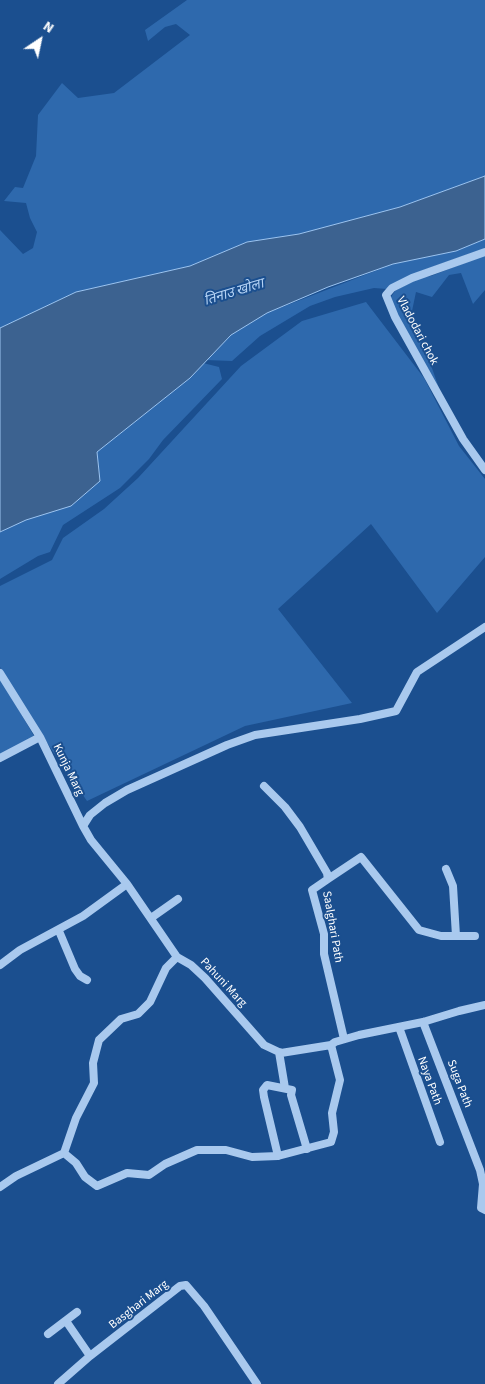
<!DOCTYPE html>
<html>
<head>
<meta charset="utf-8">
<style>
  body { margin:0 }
  #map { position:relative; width:485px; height:1384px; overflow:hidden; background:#1b4f8f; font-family:"Source Sans 3",sans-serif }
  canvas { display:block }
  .north { position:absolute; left:15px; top:15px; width:50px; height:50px; -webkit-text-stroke:4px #1b4f8f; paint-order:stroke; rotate:34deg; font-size:14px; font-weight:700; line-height:20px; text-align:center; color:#fff }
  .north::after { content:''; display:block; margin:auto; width:18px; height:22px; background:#fff; clip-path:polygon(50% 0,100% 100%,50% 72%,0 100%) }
</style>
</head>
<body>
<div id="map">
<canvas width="485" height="1384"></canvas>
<div class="north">N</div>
</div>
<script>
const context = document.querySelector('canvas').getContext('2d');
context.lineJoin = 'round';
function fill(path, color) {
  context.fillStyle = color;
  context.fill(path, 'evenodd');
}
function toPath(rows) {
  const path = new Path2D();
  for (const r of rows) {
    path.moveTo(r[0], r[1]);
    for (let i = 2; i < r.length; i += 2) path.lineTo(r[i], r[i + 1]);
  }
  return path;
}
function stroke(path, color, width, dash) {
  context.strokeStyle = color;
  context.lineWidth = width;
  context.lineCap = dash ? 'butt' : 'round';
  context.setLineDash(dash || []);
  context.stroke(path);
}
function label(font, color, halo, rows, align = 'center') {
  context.font = font + ' "Source Sans 3","Noto Sans Devanagari",sans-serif';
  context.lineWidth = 4;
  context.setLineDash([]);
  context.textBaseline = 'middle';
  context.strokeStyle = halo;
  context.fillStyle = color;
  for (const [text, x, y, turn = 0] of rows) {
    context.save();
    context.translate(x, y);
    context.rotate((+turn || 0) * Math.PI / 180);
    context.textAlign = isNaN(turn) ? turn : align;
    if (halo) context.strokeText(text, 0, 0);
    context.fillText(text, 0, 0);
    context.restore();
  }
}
const green = toPath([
  [187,0,485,0,485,176,400,207,299,234,247,242,190,266,76,292,0,328,0,230,23,254,33,248,37,232,30,218,26,203,4,201,15,187,23,188,36,156,38,115,62,83,78,98,114,93,190,35,176,24,165,27,148,41,145,30],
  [485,239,485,248,418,272,387,289,374,288,335,297,310,306,260,336,232,361,205,360,231,335,267,313,393,264,456,251],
  [485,255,485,290,473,304,461,273,449,275,432,297,416,292,412,311,440,391,389,300,395,291,418,278,431,276],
  [366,302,424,378,459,446,485,479,485,557,437,613,371,524,278,609,352,703,245,726,87,801,34,724,0,667,0,586,52,560,63,538,104,509,138,478,241,366,302,321],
  [203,363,219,367,222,379,163,440,149,459,120,488,63,525,50,552,38,556,0,579,0,532,100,481,97,452,190,378],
  [0,678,34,736,0,757]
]);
const water = toPath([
  [485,176,485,239,456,251,393,264,328,287,267,313,231,335,190,378,97,452,100,481,71,506,26,520,0,532,0,328,76,292,190,266,247,242,299,234,400,207,485,176]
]);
const minor = toPath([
  [485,252,412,278,392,288,386,295,395,317,463,439,485,470],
  [0,673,40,737,83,826],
  [0,758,40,737],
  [264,786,285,807,300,827,327,873,328,879,312,890,324,934,324,954,344,1039],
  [446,869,453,886,456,936],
  [328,879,361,857,419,930,441,936,475,936],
  [127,884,177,957],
  [151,918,178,899],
  [59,931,75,969,80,976,87,980],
  [0,965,20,950,83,916,127,884,91,840,83,826,90,815,105,803,127,790,227,745,255,735,360,719,396,711,417,672,485,627],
  [423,1022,480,1170,483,1184,481,1208,485,1210],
  [399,1027,440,1142],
  [279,1052,285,1088],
  [64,1153,76,1163,85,1177,97,1186,127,1173,149,1175,165,1164,197,1150,226,1150,252,1157,278,1156,331,1142,334,1132,332,1113,340,1080,331,1045],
  [278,1156,264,1097,263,1090,267,1085,292,1090,291,1095,307,1149],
  [0,1187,16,1176,64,1153,76,1118,94,1083,93,1063,99,1040,121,1019,138,1014,150,1002,166,968,177,957,191,965,205,978,264,1045,281,1053,331,1045,335,1042,359,1035,423,1022,459,1011,485,1005],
  [66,1321,90,1356],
  [48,1334,77,1312],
  [58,1384,90,1356,180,1286,186,1285,204,1306,257,1384]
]);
const streetNames = [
  ["Vladodari chok",417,331,62],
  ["Kunja Marg",68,770,64],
  ["Saalghari Path",332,927,80],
  ["Pahuni Marg",223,983,47],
  ["Naya Path",429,1081,70],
  ["Suga Path",459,1084,69],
  ["Basghari Marg",139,1305,-38]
];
const waterNames = [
  ["तिनाउ खोला",234,293,-17]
];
fill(green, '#2e69ad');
fill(water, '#3c6290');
stroke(water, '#9cc4f0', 1);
stroke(minor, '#a9c9ee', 8);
label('12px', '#fff', '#1b4f8f', streetNames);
label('italic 14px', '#b5d3f5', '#1b4f8f', waterNames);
</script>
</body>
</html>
